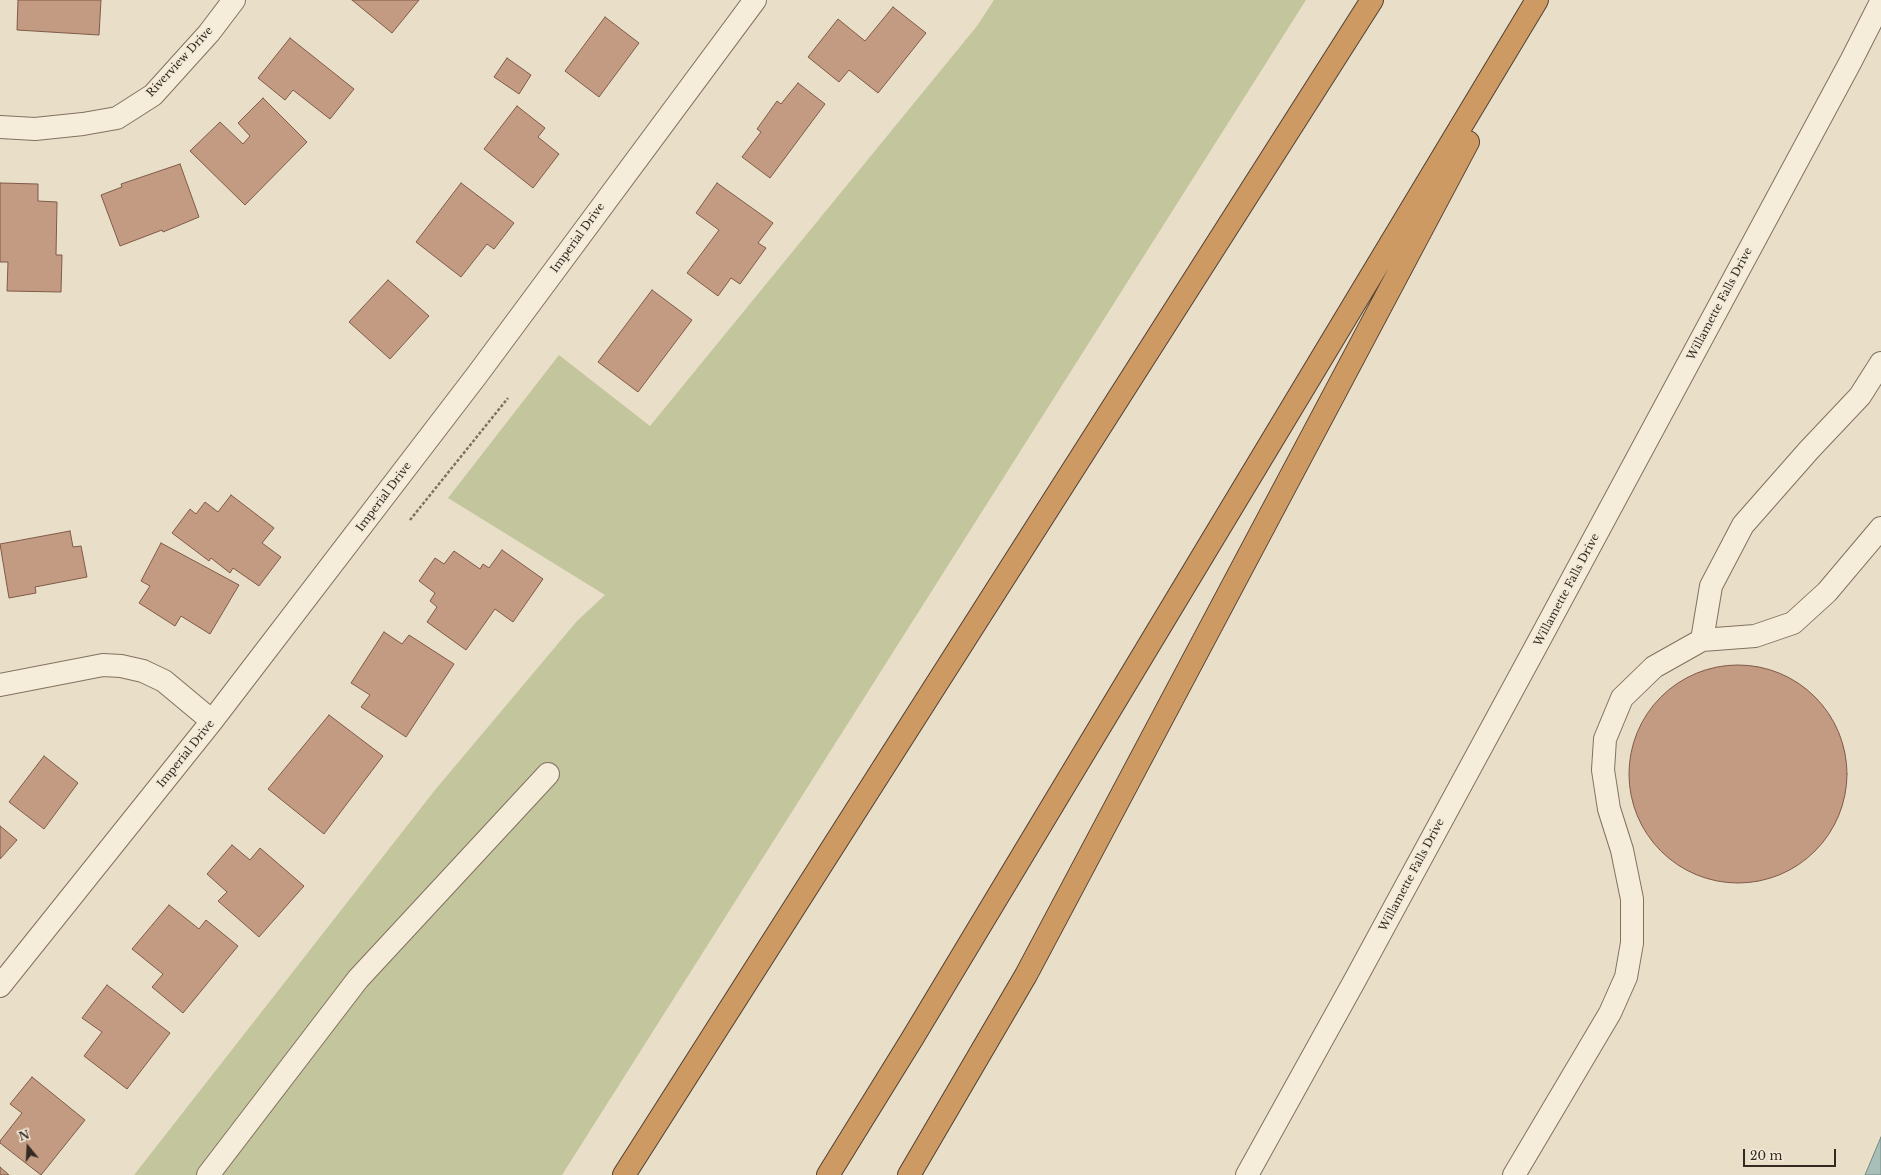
<!DOCTYPE html>
<html>
<head>
<meta charset="utf-8">
<style>
  body { margin:0 }
  #map { position:relative; width:1881px; height:1175px; overflow:hidden; background:#e9dec8; font-family:"Libre Baskerville",serif }
  canvas { display:block }
  .north { position:absolute; left:8px; top:1127px; width:40px; height:40px; -webkit-text-stroke:3px #f2e9d7; paint-order:stroke; rotate:342deg; font-size:11px; font-weight:700; line-height:16px; text-align:center; color:#352a21 }
  .north::after { content:''; display:block; margin:auto; width:14px; height:18px; background:#352a21; clip-path:polygon(50% 0,100% 100%,50% 72%,0 100%) }
  .scale { position:absolute; left:1743px; top:1149px; width:93px; height:18px; box-sizing:border-box; border:2px solid #352a21; border-top:0; padding-left:5px; font-size:12px; line-height:14px; white-space:nowrap; color:#352a21; -webkit-text-stroke:3px #f2e9d7; paint-order:stroke }
</style>
</head>
<body>
<div id="map">
<canvas width="1881" height="1175"></canvas>
<div class="north">N</div>
<div class="scale">20 m</div>
</div>
<script>
const context = document.querySelector('canvas').getContext('2d');
context.lineJoin = 'round';
function fill(path, color) {
  context.fillStyle = color;
  context.fill(path, 'evenodd');
}
function toPath(rows) {
  const path = new Path2D();
  for (const r of rows) {
    if (r.length === 3) {
      path.moveTo(r[0] + r[2], r[1]);
      path.arc(r[0], r[1], r[2], 0, 2 * Math.PI);
      continue;
    }
    path.moveTo(r[0], r[1]);
    for (let i = 2; i < r.length; i += 2) path.lineTo(r[i], r[i + 1]);
  }
  return path;
}
function stroke(path, color, width, dash) {
  context.strokeStyle = color;
  context.lineWidth = width;
  context.lineCap = dash ? 'butt' : 'round';
  context.setLineDash(dash || []);
  context.stroke(path);
}
function label(font, color, halo, rows, align = 'center') {
  context.font = font + ' "Libre Baskerville",serif';
  context.lineWidth = 3.5;
  context.setLineDash([]);
  context.textBaseline = 'middle';
  context.strokeStyle = halo;
  context.fillStyle = color;
  for (const [text, x, y, turn = 0] of rows) {
    context.save();
    context.translate(x, y);
    context.rotate((+turn || 0) * Math.PI / 180);
    context.textAlign = isNaN(turn) ? turn : align;
    if (halo) context.strokeText(text, 0, 0);
    context.fillText(text, 0, 0);
    context.restore();
  }
}
const green = toPath([
  [994,0,1306,0,562,1175,134,1175,435,790,577,621,605,595,448,498,559,355,650,426,977,26]
]);
const water = toPath([
  [1881,1137,1881,1175,1865,1175,1881,1137]
]);
const building = toPath([
  [18,0,101,0,99,35,17,30,18,0],
  [352,0,419,0,392,33,352,0],
  [893,7,926,33,878,93,849,70,839,82,808,57,838,19,865,41,893,7],
  [605,17,639,43,599,97,565,71,605,17],
  [290,38,354,89,330,119,293,90,285,100,258,78,290,38],
  [507,58,531,75,519,94,494,77,507,58],
  [798,83,825,104,770,178,742,157,761,132,757,129,777,101,781,104,798,83],
  [263,98,307,142,245,205,190,151,220,122,243,144,250,136,238,123,263,98],
  [517,106,545,128,538,137,559,154,533,188,484,149,517,106],
  [180,164,199,217,163,232,162,230,120,246,101,195,122,187,121,184,180,164],
  [0,183,38,184,38,201,57,202,56,255,62,255,61,292,7,291,8,262,0,262,0,183],
  [461,183,514,223,494,249,487,244,461,277,416,242,461,183],
  [717,183,773,223,758,243,766,248,740,284,731,278,718,296,687,273,719,230,696,213,717,183],
  [388,280,429,316,390,359,349,322,388,280],
  [652,290,692,320,638,392,598,362,652,290],
  [231,495,274,528,262,543,281,557,259,586,233,568,230,573,211,558,209,561,172,533,190,509,196,514,205,502,218,512,231,495],
  [70,531,73,547,81,546,87,577,35,587,36,593,9,598,0,544,70,531],
  [161,543,239,585,210,634,181,616,175,626,139,603,150,586,141,581,161,543],
  [502,550,543,579,513,622,495,609,466,650,427,622,437,607,430,601,435,593,419,581,435,558,444,564,454,551,480,569,483,564,489,568,502,550],
  [384,632,402,644,409,635,454,664,406,737,361,707,370,695,351,683,384,632],
  [1738,774,109],
  [329,715,383,756,324,834,268,789,329,715],
  [44,756,78,783,44,829,9,802,44,756],
  [0,826,17,840,0,859,0,826],
  [232,845,250,860,260,848,304,886,259,937,218,901,227,892,207,874,232,845],
  [169,905,199,929,206,920,238,946,183,1013,152,987,163,974,132,949,169,905],
  [107,985,170,1033,127,1089,84,1056,102,1032,82,1018,107,985],
  [32,1077,85,1120,41,1175,0,1143,0,1141,22,1113,10,1104,32,1077],
  [0,1167,9,1175,0,1175,0,1167]
]);
const path = toPath([
  [410,520,508,398]
]);
const minor = toPath([
  [0,127,35,129,83,124,117,118,153,95,209,33,234,0],
  [1702,640,1711,586,1743,525,1809,450,1860,396,1881,363],
  [0,685,103,665,121,666,143,671,164,681,212,721],
  [0,986,212,721,477,375,755,0],
  [208,1175,358,979,548,774],
  [1247,1175,1355,980,1534,650,1851,61,1881,2],
  [1514,1175,1610,1013,1626,977,1632,943,1632,899,1622,850,1609,809,1603,770,1605,739,1622,698,1654,667,1702,640,1755,636,1793,623,1827,592,1881,528]
]);
const highway = toPath([
  [624,1175,1372,0],
  [828,1175,912,1039,1537,0],
  [909,1175,1026,975,1468,142]
]);
const streetNames = [
  ["Riverview Drive",180,62,-47],
  ["Imperial Drive",578,238,-54],
  ["Willamette Falls Drive",1720,304,-62],
  ["Imperial Drive",384,497,-53],
  ["Willamette Falls Drive",1567,590,-62],
  ["Imperial Drive",186,754,-51],
  ["Willamette Falls Drive",1412,875,-62]
];
fill(green, '#c3c69d');
fill(water, '#a8beb7');
stroke(water, '#708b83', 1);
fill(building, '#c39a82');
stroke(building, '#7f5b48', 1);
stroke(minor, '#83715f', 24);
stroke(highway, '#524033', 24);
stroke(path, '#83715f', 2.5, [3, 2]);
stroke(minor, '#f5ecda', 22);
stroke(highway, '#ce9a63', 22);
label('11px', '#352a21', '#f2e9d7', streetNames);
</script>
</body>
</html>
